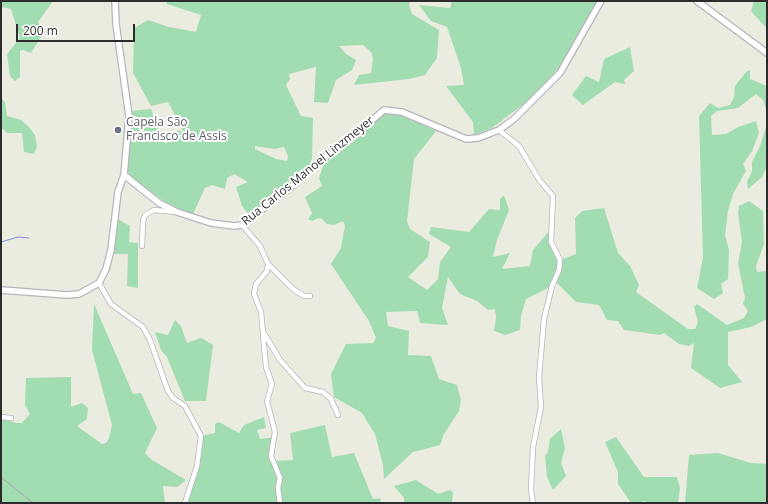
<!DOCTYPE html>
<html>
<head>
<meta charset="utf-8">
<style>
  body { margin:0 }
  #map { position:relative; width:768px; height:504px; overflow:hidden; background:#eaece0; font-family:"Open Sans",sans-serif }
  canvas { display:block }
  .frame { position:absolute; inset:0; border:2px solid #2c2c2c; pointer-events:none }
  .scale { position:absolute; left:16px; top:24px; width:119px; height:18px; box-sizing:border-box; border:2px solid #2c2c2c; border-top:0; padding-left:5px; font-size:12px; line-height:14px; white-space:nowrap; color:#2c2c2c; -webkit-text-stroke:3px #fff; paint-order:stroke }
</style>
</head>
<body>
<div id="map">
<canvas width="768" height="504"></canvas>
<div class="frame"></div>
<div class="scale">200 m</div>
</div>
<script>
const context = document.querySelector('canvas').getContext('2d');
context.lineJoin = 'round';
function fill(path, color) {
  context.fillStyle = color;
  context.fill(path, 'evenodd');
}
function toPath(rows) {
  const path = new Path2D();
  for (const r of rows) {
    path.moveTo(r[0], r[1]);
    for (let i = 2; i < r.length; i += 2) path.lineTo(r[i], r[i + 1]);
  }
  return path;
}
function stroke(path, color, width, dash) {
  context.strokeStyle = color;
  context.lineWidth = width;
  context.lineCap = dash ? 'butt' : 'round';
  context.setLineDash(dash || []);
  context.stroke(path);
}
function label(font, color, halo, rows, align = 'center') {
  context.font = font + ' "Open Sans",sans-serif';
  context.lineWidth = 4;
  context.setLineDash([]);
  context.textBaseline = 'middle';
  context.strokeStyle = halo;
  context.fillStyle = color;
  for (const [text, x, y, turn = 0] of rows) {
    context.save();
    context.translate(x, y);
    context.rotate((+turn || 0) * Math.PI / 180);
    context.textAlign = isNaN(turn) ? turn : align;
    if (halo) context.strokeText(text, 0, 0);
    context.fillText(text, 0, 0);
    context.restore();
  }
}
const green = toPath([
  [1,1,53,1,38,22,43,34,31,53,23,50,20,51,20,77,15,81,10,76,7,54,20,38,11,9,1,7],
  [166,1,410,1,409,5,412,14,439,30,437,58,425,75,409,79,354,85,359,75,371,73,373,58,371,52,363,45,339,46,346,54,356,60,352,70,336,80,328,103,314,102,316,67,289,74,290,79,286,85,301,116,313,118,312,158,309,169,249,215,242,206,236,187,248,182,234,174,227,178,225,189,212,185,205,188,193,214,169,205,131,177,127,170,131,111,151,109,160,135,166,144,178,130,184,133,168,102,151,106,133,73,134,28,148,20,169,27,196,32,201,15,167,4],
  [255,146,274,149,284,147,288,156,287,161,276,159,255,149],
  [452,1,598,1,569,55,537,94,492,128,474,135,473,122,446,86,464,85,461,68,447,27,431,21,419,5,450,8],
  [754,1,767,1,767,29,751,11],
  [630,47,634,71,624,80,625,84,615,82,583,105,572,95,586,76,599,82,604,59],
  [750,70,750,79,767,86,767,112,763,100,756,94,738,108,717,111,711,116,712,135,726,134,738,127,756,121,759,133,752,151,743,164,746,171,733,194,728,211,725,235,729,250,728,279,721,284,723,293,714,299,697,288,703,258,699,116,710,103,718,108,730,105,734,97,735,86,746,72],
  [1,98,5,102,7,116,21,120,29,127,35,135,37,146,34,154,24,152,22,133,7,133,1,127],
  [384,112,396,112,436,131,414,159,407,221,410,229,430,242,428,257,408,277,427,290,438,279,440,262,451,247,429,234,431,227,469,232,489,209,500,210,500,199,504,195,509,210,497,240,493,257,510,253,502,269,530,266,533,250,551,229,551,242,560,260,576,254,575,218,582,211,604,208,618,253,630,266,639,285,636,292,688,329,695,329,698,322,694,307,697,304,727,325,744,318,748,311,743,304,745,298,738,263,742,242,738,213,739,206,749,201,763,211,764,244,756,266,757,272,767,271,767,319,751,327,728,332,728,365,742,382,720,388,691,368,694,343,689,346,679,344,664,333,660,335,624,330,618,321,607,320,599,305,576,302,555,281,552,286,526,299,521,316,520,330,505,335,494,331,496,317,495,309,488,310,477,301,460,294,448,277,442,308,448,325,420,323,417,311,386,312,388,326,409,331,408,355,431,356,439,379,457,385,461,400,459,411,444,434,440,445,413,452,384,479,383,465,375,434,362,413,334,397,331,374,346,344,373,343,376,338,369,321,331,264,341,248,345,226,343,221,334,225,327,224,322,219,318,218,313,221,308,219,312,213,305,197,322,186,319,178,324,164,321,160],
  [767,124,767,166,762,177,748,189,747,182,752,171,752,162,760,146],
  [118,219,130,226,129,242,138,243,138,288,127,286,128,254,114,254],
  [94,304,133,394,141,393,157,428,145,453,152,460,186,480,177,487,163,486,165,503,1,503,2,417,10,418,9,421,17,423,22,423,30,414,25,405,26,378,71,377,71,407,82,403,88,408,87,419,77,426,102,444,106,443,109,438,112,425,92,350],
  [175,320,181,326,187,343,201,338,213,345,206,401,185,401,167,357,161,350,155,332,168,335],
  [264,417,266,428,257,430,260,439,275,437,271,451,274,461,293,460,290,433,325,425,332,457,354,453,373,499,380,498,381,503,185,503,197,466,201,436,215,433,215,424,219,422,239,433,244,425],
  [561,429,565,448,561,463,566,476,553,490,547,477,545,456,548,452,550,439],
  [616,437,644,477,677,477,680,488,678,503,651,503,644,501,639,503,631,503,618,484,618,472,605,442],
  [718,453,751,463,767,464,767,503,685,503,689,455],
  [416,480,438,494,450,490,453,492,452,503,404,503,404,498,394,486]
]);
const stream = toPath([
  [1,242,18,237,29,238]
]);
const minor = toPath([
  [499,130,519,146,540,181,553,196,551,242,560,260,559,270,552,286,544,319,539,378,541,407,533,447,531,490,533,503],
  [242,225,260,246,268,264,267,271,256,284,254,294,261,312,266,367,272,384,267,401,275,432,271,456,280,478,278,488,280,503],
  [142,246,143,221,145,215,154,210,177,212],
  [268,264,293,289,304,296,310,296],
  [99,283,111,304,143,327,150,340,168,391,173,398,185,406,201,436,197,466,185,503],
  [264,333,280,360,305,388,323,392,331,399,338,415],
  [1,417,11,418]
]);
const tertiary = toPath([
  [697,1,767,53],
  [124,175,159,203,177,212,211,223,234,226,242,225,296,183,321,159,355,135,384,110,402,112,466,139,478,138,499,130,514,119,560,73,601,1],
  [1,290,67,295,79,294,99,283,106,269,111,250,118,192,124,175,129,116,116,24,115,1]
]);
const rail = toPath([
  [1,477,33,503]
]);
const markers = [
  [118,130,4,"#6b7280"]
];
const worshipNames = [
  ["Capela São",126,123],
  ["Francisco de Assis",126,137]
];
const streetNames = [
  ["Rua Carlos Manoel Linzmeyer",308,171,-39]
];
fill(green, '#a2ddb1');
stroke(stream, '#7e8ce3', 1);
stroke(minor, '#b8b3be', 6);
stroke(tertiary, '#b8b3be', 8);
stroke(minor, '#fff', 4.5);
stroke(tertiary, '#fff', 5.5);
stroke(rail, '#aba3b4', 1);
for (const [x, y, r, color] of markers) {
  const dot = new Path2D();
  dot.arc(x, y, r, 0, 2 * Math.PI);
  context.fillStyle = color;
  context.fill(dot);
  stroke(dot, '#fff', 1.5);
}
label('12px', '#5b616d', '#fff', worshipNames, 'left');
label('12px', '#2c2c2c', '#fff', streetNames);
</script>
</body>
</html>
